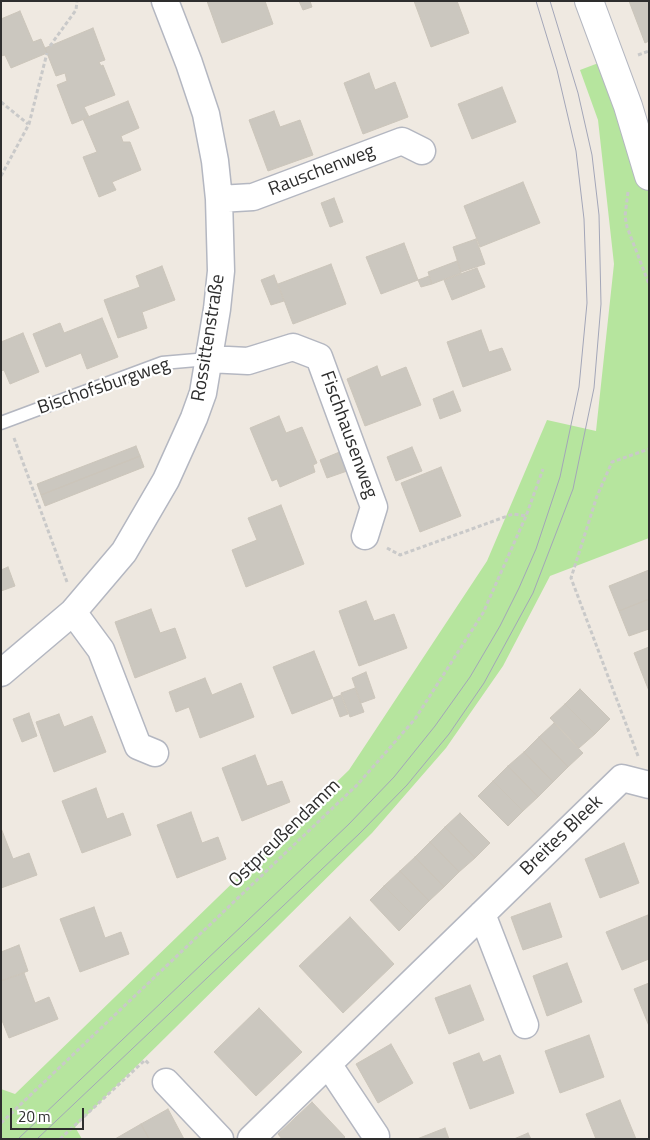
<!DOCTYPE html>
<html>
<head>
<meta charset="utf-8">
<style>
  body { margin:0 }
  #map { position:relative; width:650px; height:1140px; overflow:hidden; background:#efe9e1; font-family:"Titillium Web",sans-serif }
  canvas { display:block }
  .frame { position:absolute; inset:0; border:2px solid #2e2e2e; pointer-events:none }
  .scale { position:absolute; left:10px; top:1108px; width:74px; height:22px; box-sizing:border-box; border:2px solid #2e2e2e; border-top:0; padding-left:6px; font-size:15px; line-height:18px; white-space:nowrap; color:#2e2e2e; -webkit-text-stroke:4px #fff; paint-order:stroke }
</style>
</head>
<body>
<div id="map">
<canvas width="650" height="1140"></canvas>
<div class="frame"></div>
<div class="scale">20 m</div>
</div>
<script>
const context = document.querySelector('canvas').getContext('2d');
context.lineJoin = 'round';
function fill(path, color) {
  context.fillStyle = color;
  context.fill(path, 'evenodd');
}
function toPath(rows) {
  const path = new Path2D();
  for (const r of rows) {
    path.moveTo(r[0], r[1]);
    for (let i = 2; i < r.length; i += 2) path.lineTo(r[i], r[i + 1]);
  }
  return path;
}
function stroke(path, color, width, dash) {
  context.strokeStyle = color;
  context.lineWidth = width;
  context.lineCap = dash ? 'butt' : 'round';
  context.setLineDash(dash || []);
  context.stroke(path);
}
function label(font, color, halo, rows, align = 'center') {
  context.font = font + ' "Titillium Web",sans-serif';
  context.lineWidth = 4.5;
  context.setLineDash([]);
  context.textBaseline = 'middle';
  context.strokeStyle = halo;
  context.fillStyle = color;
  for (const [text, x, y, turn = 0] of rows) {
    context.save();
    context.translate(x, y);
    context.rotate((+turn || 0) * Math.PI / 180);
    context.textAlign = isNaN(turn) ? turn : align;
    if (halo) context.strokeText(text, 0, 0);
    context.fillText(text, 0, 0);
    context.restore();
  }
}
const green = toPath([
  [609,59,649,165,649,538,550,576,503,666,446,748,372,833,75,1127,82,1139,1,1139,1,1089,15,1094,349,770,487,561,547,420,596,431,614,264,598,120,580,70]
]);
const building = toPath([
  [207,1,265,1,273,24,222,43,207,1],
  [299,1,310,1,312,7,303,10,299,1],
  [414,1,457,1,469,33,431,47,414,1],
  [629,1,649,1,649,41,645,43,629,1],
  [20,11,33,42,41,39,47,53,11,68,5,55,1,56,1,19,20,11],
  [93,28,105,60,99,62,101,66,103,65,115,95,84,107,89,117,72,124,57,85,67,81,65,73,56,76,45,48,93,28],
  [369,73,375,90,395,82,408,117,363,134,344,83,369,73],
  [502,87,516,122,472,139,458,104,502,87],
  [128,101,139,128,121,136,123,142,130,142,141,170,112,182,116,190,99,197,83,157,97,152,83,119,128,101],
  [274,111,280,127,300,120,313,155,268,171,249,120,274,111],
  [523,182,540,223,480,247,464,206,523,182],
  [334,198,343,222,330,227,321,203,334,198],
  [476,239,485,264,461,272,453,247,476,239],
  [404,243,418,280,381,294,366,257,404,243],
  [457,261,461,273,432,284,428,272,457,261],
  [331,264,346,304,293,324,278,284,331,264],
  [162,266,175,300,142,312,147,328,118,338,104,300,140,287,136,276,162,266],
  [477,268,485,287,452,300,444,280,477,268],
  [274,275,284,301,271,305,261,280,274,275],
  [429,276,432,284,421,287,418,280,429,276],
  [102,318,118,357,87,369,81,353,46,367,33,334,60,323,64,333,102,318],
  [481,330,489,352,502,348,511,370,463,387,447,342,481,330],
  [23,333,39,372,10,384,4,370,1,371,1,342,23,333],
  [377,366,381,377,406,367,421,405,365,426,347,379,377,366],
  [453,391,461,411,440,419,433,399,453,391],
  [279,416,286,433,302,427,317,463,313,465,315,472,280,487,277,479,272,481,250,428,279,416],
  [136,446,140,456,41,495,37,484,136,446],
  [412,447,422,471,396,481,387,457,412,447],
  [342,451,350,470,327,478,320,460,342,451],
  [140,456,144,467,45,506,41,495,140,456],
  [441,467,461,516,420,532,401,483,441,467],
  [281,505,304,564,246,587,232,550,257,540,248,518,281,505],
  [8,567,15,586,1,591,1,570,8,567],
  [649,570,649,599,619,611,609,586,649,570],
  [649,599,649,629,629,636,619,611,649,599],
  [366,601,374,621,394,614,407,648,359,666,339,611,366,601],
  [151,609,160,633,175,628,186,658,135,678,115,622,151,609],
  [649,647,649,691,634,653,649,647],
  [314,651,333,698,292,714,273,667,314,651],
  [366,672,375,698,361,703,352,678,366,672],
  [205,678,212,695,241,683,254,717,200,738,189,707,176,712,169,692,205,678],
  [355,688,364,712,350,717,341,693,355,688],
  [580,689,610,719,595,734,565,704,580,689],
  [341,695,348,714,340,717,333,698,341,695],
  [565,704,595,734,579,748,550,718,565,704],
  [29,713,37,736,22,742,13,719,29,713],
  [59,714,64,727,92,716,106,752,54,772,36,722,59,714],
  [554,723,583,753,568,767,539,737,554,723],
  [539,737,568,767,553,782,524,752,539,737],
  [524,752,553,782,538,797,508,766,524,752],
  [255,755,267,786,282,781,290,802,242,821,222,768,255,755],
  [508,766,538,797,523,811,493,781,508,766],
  [493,781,523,811,508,826,478,796,493,781],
  [96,788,107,819,123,813,131,835,82,853,62,801,96,788],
  [191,812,202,843,218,837,226,859,177,878,157,825,191,812],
  [460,813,490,843,475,858,445,827,460,813],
  [445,827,475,858,459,872,430,842,445,827],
  [1,828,13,859,29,853,37,875,1,888,1,828],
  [430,842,459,872,444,887,415,857,430,842],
  [624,843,639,883,600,898,585,859,624,843],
  [415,857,444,887,429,901,400,871,415,857],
  [400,871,429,901,414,916,384,886,400,871],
  [384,886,414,916,399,931,370,900,384,886],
  [550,903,562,937,523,950,511,917,550,903],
  [94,907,105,938,121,932,129,954,80,972,60,919,94,907],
  [648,915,649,959,622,970,606,932,648,915],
  [350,917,394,964,343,1013,299,966,350,917],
  [19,945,28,971,1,981,1,952,19,945],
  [567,963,582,1002,547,1016,533,976,567,963],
  [24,973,35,1003,49,997,58,1019,9,1038,1,1018,1,981,24,973],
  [649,983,649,1026,634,989,649,983],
  [470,985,484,1020,449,1034,435,998,470,985],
  [259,1008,302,1052,256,1096,214,1052,259,1008],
  [589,1035,604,1077,560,1093,545,1051,589,1035],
  [391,1044,413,1083,378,1103,356,1064,391,1044],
  [479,1053,483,1062,500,1055,514,1093,470,1109,453,1063,479,1053],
  [620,1100,636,1139,596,1139,586,1114,620,1100],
  [312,1102,345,1137,343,1139,282,1139,278,1134,312,1102],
  [168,1109,184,1139,149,1139,141,1124,168,1109],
  [141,1124,149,1139,115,1139,141,1124],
  [445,1128,449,1139,417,1139,445,1128],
  [528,1133,531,1139,514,1139,528,1133]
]);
const path = toPath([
  [50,46,76,10,77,1],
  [638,55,649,51],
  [1,102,28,124],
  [1,176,29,124,47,53],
  [628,192,625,216,627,227,649,284],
  [14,438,67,582],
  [387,548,400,555,513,514,526,516],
  [638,756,571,578,597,496,612,462,649,449],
  [1,1123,358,784,415,719,483,613,526,516,543,469],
  [60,1139,145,1060,150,1065]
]);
const lane = toPath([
  [1,423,162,363,208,359]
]);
const street = toPath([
  [219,199,253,197,402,141,422,151],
  [208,359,248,361,293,347,319,357,374,507,365,536],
  [73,612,101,650,138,746,155,753],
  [1,673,73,612,124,552,166,480,194,418,203,393,217,309,221,271,219,199,215,161,206,114,189,63,165,1],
  [482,914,525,1025],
  [328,1064,376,1136],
  [166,1082,220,1139],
  [251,1139,622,778,649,785]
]);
const secondary = toPath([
  [589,1,628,106,649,176]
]);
const tram = toPath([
  [18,1139,349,824,394,777,435,726,470,677,500,626,519,588,536,549,560,477,579,387,587,303,584,219,576,151,557,70,536,1],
  [37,1139,359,834,407,785,449,734,484,683,533,593,573,489,594,388,601,304,599,215,592,155,578,93,550,1]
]);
const streetNames = [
  ["Rauschenweg",322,171,-21],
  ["Rossittenstraße",209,338,-81],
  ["Bischofsburgweg",104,387,-19],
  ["Fischhausenweg",348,435,70],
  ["Ostpreußendamm",285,834,-44],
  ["Breites Bleek",562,836,-44]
];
fill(green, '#b6e59e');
fill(building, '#cbc7bf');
stroke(building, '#cbc5ba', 1);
stroke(lane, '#b4b7c1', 15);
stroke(street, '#b4b7c1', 29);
stroke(secondary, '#b4b7c1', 30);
stroke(path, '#c9c9c9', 3, [4, 2.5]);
stroke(lane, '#fff', 12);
stroke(street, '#fff', 26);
stroke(secondary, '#fff', 28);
stroke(tram, '#a3a6b8', 1);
label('19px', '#2e2e2e', '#fff', streetNames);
</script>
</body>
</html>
